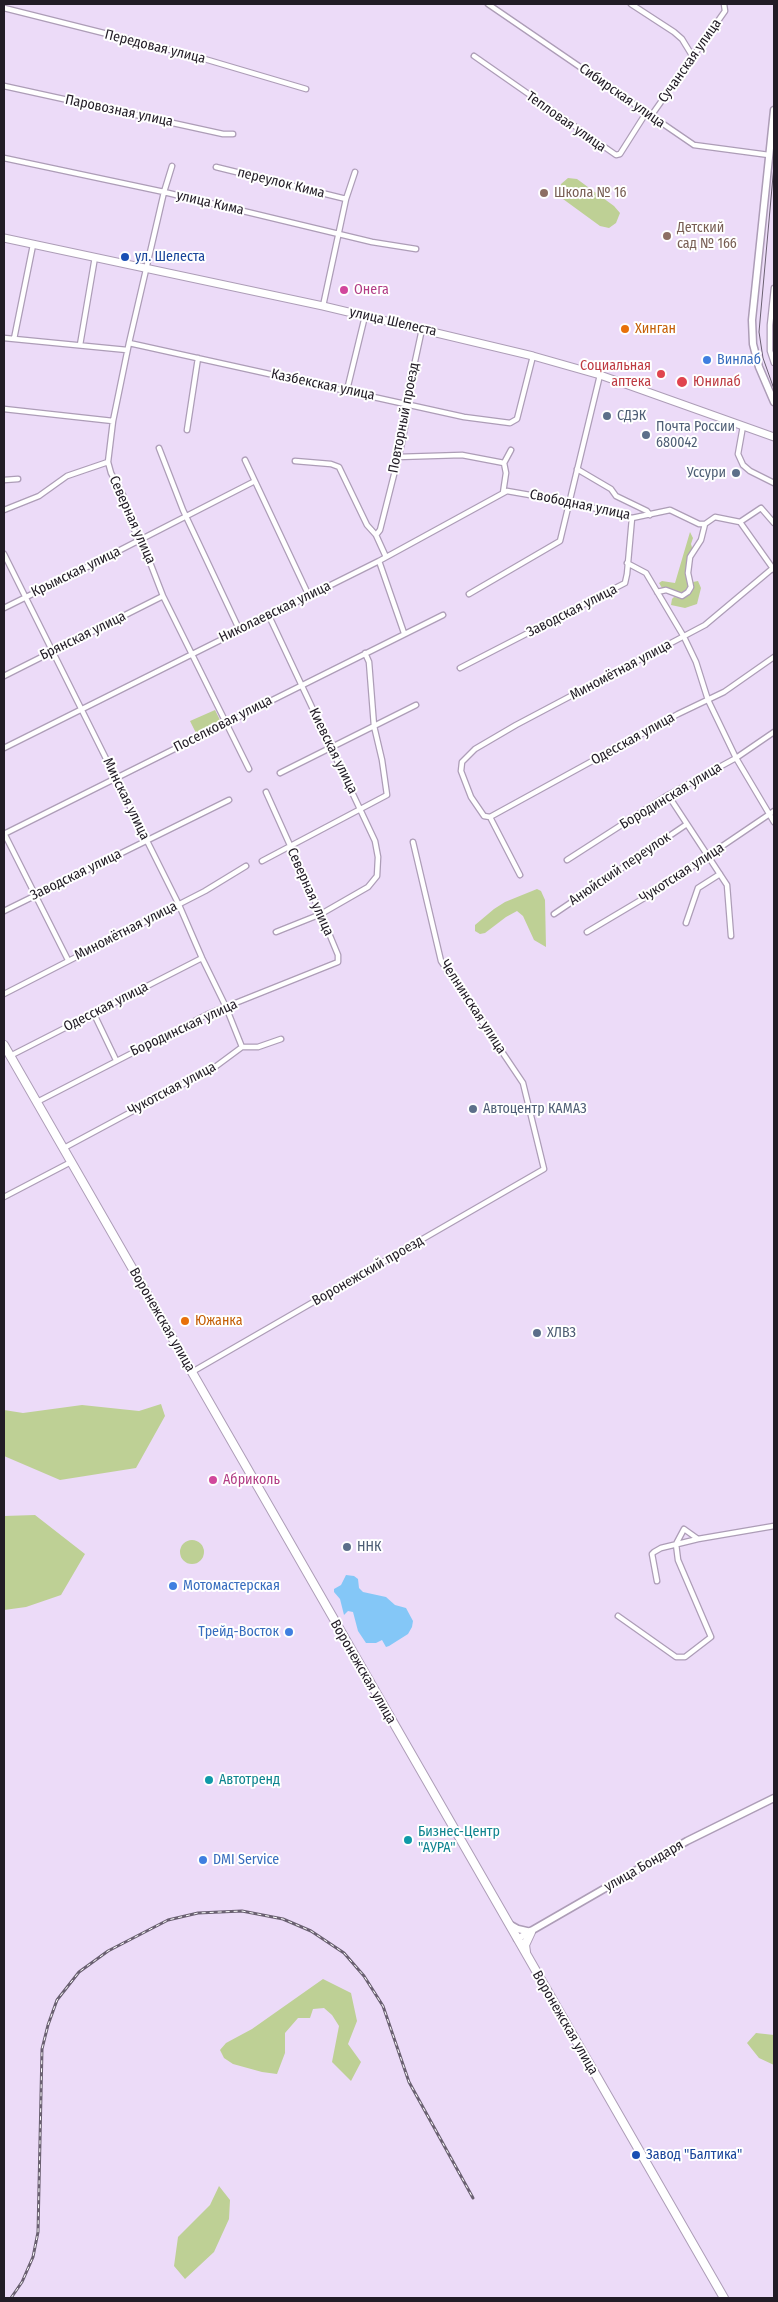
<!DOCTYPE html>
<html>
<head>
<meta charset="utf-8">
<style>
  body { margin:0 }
  #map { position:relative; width:778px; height:2302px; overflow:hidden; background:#ecdbf8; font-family:"Fira Sans Condensed",sans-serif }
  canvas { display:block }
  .frame { position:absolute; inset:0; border:5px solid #221c26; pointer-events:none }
</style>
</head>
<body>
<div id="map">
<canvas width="778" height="2302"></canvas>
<div class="frame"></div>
</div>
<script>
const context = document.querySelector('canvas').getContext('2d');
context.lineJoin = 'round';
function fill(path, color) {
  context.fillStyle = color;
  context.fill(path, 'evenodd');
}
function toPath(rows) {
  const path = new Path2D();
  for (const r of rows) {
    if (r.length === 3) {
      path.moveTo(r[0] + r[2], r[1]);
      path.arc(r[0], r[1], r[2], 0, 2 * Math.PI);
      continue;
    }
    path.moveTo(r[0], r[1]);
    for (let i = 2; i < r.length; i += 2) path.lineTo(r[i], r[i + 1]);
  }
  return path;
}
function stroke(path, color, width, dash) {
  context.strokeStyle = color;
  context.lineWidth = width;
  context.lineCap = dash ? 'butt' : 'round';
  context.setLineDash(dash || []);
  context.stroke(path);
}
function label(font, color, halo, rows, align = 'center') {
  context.font = font + ' "Fira Sans Condensed",sans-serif';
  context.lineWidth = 4;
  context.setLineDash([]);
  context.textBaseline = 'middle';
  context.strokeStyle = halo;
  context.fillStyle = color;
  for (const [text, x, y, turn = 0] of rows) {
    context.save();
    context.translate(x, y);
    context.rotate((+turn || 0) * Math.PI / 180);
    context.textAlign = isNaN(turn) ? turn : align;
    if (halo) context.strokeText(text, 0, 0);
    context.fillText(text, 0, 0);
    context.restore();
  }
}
const green = toPath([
  [568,178,577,179,614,206,620,213,616,223,609,228,600,226,563,199,559,193,561,184],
  [690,532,693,538,691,544,693,551,689,563,689,583,688,589,681,594,662,588,659,583,662,581,675,583],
  [698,581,701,588,697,604,685,608,671,605,672,599,674,597,682,598,693,586,693,582],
  [215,710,221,722,196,733,190,721],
  [537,889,541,891,545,900,546,947,534,940,523,916,517,911,506,917,485,933,480,934,475,931,475,925,494,909,505,902],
  [161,1404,165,1416,136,1468,60,1480,4,1456,4,1410,23,1413,82,1405,139,1411],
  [35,1515,85,1554,61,1595,26,1607,4,1610,4,1516],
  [192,1552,12],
  [323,1979,351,1993,357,2021,348,2044,361,2062,351,2081,332,2062,339,2026,332,2015,324,2008,313,2009,310,2018,298,2018,285,2033,285,2053,277,2074,262,2072,233,2064,224,2058,220,2050,226,2043,252,2029],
  [756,2033,774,2035,774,2065,759,2058,747,2043],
  [219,2186,230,2200,229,2219,214,2252,185,2279,174,2266,178,2237,210,2205]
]);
const water = toPath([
  [346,1575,354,1576,358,1579,359,1588,363,1592,386,1597,395,1605,406,1608,413,1621,412,1627,408,1634,389,1646,386,1647,382,1640,376,1643,366,1643,358,1631,353,1612,348,1611,344,1615,340,1599,334,1592,334,1589,341,1585]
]);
const minor = toPath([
  [488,4,694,145,769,155],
  [631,4,674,32,682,39,693,57],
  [4,8,191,55,306,89],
  [474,56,616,155,620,154,646,113],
  [4,86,223,134,233,134],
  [651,116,725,11,724,4],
  [4,158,164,192,372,242,416,249],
  [172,166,164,192,129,343,113,421,108,462,111,473,123,495,129,519,151,565,163,596,249,769],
  [216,167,346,199],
  [774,288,770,325,770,351,774,363],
  [323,306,346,199,355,172],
  [4,338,127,350],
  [14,339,33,245],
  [129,343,464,417,510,423,517,419,533,356],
  [80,345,95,257],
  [347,390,365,316],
  [4,409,113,421],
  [743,426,738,454,743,465,750,471,774,483],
  [187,430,198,358],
  [159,448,183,510,239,629],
  [397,457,462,455,504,463],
  [245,460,309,596],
  [295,461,331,464,339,467,367,525,376,535,386,557],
  [577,469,611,489,616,496,647,511,650,515],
  [4,480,18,479],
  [503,493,506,473,504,463,511,450],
  [4,510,39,496,67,476,108,462],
  [740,522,761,508,774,523],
  [376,535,380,530,402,443,405,427,406,403,422,329],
  [4,554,179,905,202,958,226,1007,242,1047],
  [379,561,404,633],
  [627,563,646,573,684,637,696,662,708,700,736,758,774,822],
  [657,592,666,590,682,596,688,592,691,587,688,573,690,557,701,540,705,524],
  [469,594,560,541,600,375],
  [4,608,87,567,255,481],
  [269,616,375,841,378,857,377,876,368,887,321,914,276,932],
  [460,668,625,583,627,574,632,518],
  [4,676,163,596],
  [4,748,379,561,507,491,570,502,632,518,670,510,699,524,705,524,715,517,740,522,774,570],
  [280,773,416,705],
  [668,795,727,885,731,936],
  [490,817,678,714,724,692,774,657],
  [4,833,68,960],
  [4,834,443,615],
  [567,860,668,795,736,758,774,732],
  [262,861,387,795,382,760,374,726,369,662,365,653],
  [520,875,490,817,484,816,471,797,461,771,462,762,475,749,516,725,705,625,773,568],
  [4,911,229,800],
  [554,914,687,824],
  [686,923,698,888,720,874],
  [587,932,656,891,774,811],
  [4,994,205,891,246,866],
  [94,1014,116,1060],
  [10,1056,202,958],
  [37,1102,208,1014,338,962,338,955,321,914,266,792],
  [64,1148,215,1067,242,1047,258,1047,281,1039],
  [4,1197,71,1162],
  [192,1372,544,1169,523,1083,441,961,413,842],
  [657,1581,652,1554,654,1552,661,1548,698,1539],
  [618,1616,676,1657,685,1657,711,1637,678,1560,676,1544,684,1529,698,1539,774,1526]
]);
const secondary = toPath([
  [774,110,752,320,753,344,759,367,774,402],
  [509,1924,518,1929,531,1932],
  [517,1939,687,1841,774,1798]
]);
const primary = toPath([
  [4,238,323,306,533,356,600,375,774,437]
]);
const trunk = toPath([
  [4,1045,724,2298],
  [526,1952,525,1945,531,1932]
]);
const tram = toPath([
  [774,165,759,332,763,358,774,389]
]);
const rail = toPath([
  [11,2298,22,2282,33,2257,38,2232,42,2049,48,2025,57,2000,79,1972,108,1951,168,1920,198,1913,242,1911,283,1919,311,1931,344,1953,364,1976,383,2006,409,2082,473,2198]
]);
const markers = [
  [544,193,5,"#8d6e63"],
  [667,236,5,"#8d6e63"],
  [125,257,5,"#1a4fb4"],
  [344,290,5,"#d1479c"],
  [625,329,5,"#e8710a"],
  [707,360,5,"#3f7fe0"],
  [661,374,5,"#e0444e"],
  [682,382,6,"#e0444e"],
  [607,416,5,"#5c6f8a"],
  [646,435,5,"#5c6f8a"],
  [736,473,5,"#5c6f8a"],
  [473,1109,5,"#5c6f8a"],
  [185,1321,5,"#e8710a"],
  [537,1333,5,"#5c6f8a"],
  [213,1480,5,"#d1479c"],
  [347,1547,5,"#5c6f8a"],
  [173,1586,5,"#3f7fe0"],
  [289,1632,5,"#3f7fe0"],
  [209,1780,5,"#0f9aa8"],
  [408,1840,5,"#0f9aa8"],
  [203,1860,5,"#3f7fe0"],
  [636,2155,5,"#1a4fb4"]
];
const streetNames = [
  ["Передовая улица",155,47,14],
  ["Сучанская улица",690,61,-55],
  ["Сибирская улица",622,96,35],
  ["Паровозная улица",119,111,12],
  ["Тепловая улица",566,122,35],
  ["переулок Кима",281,183,14],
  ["улица Кима",210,203,13],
  ["улица Шелеста",393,322,13],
  ["Казбекская улица",323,385,12],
  ["Повторный проезд",404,418,-79],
  ["Свободная улица",580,505,12],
  ["Северная улица",132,520,66],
  ["Крымская улица",76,572,-26],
  ["Заводская улица",572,611,-27],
  ["Николаевская улица",275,612,-26],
  ["Брянская улица",83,636,-26],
  ["Миномётная улица",621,670,-28],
  ["Поселковая улица",223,724,-27],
  ["Одесская улица",633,739,-29],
  ["Киевская улица",333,751,64],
  ["Бородинская улица",671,796,-31],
  ["Минская улица",126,799,64],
  ["Анюйский переулок",620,869,-34],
  ["Чукотская улица",682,873,-33],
  ["Заводская улица",76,875,-26],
  ["Северная улица",310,892,66],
  ["Миномётная улица",126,931,-27],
  ["Одесская улица",106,1007,-27],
  ["Челнинская улица",473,1007,57],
  ["Бородинская улица",184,1028,-25],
  ["Чукотская улица",172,1089,-28],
  ["Воронежский проезд",368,1271,-30],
  ["Воронежская улица",162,1320,60],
  ["Воронежская улица",363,1672,60],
  ["улица Бондаря",644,1866,-30],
  ["Воронежская улица",565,2023,60]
];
const educationNames = [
  ["Школа № 16",554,193],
  ["Детский",677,228],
  ["сад № 166",677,244]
];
const transitNames = [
  ["ул. Шелеста",135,257],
  ["Завод \"Балтика\"",646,2155]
];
const hotelNames = [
  ["Онега",354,290],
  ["Абриколь",223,1480]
];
const foodNames = [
  ["Хинган",635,329],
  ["Южанка",195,1321]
];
const shopNames = [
  ["Винлаб",717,360],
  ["Мотомастерская",183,1586],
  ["Трейд-Восток",279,1632,"right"],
  ["DMI Service",213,1860]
];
const healthNames = [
  ["Социальная",651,366],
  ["аптека",651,382],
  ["Юнилаб",693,382,"left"]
];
const serviceNames = [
  ["СДЭК",617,416],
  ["Почта России",656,427],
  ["680042",656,443],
  ["Уссури",726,473,"right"],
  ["Автоцентр КАМАЗ",483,1109],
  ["ХЛВЗ",547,1333],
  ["ННК",357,1547]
];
const cultureNames = [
  ["Автотренд",219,1780],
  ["Бизнес-Центр",418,1832],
  ["\"АУРА\"",418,1848]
];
fill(green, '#bed095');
fill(water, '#84c7f7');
stroke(minor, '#ad9db7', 7);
stroke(secondary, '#ad9db7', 9);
stroke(primary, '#ad9db7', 9);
stroke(trunk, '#ad9db7', 10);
stroke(minor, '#fff', 4.5);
stroke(secondary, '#fff', 6);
stroke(primary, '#fff', 7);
stroke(trunk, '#fff', 8);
stroke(tram, '#6a6071', 1);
stroke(rail, '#6a6071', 3);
stroke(rail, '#fff', 1, [4]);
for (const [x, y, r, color] of markers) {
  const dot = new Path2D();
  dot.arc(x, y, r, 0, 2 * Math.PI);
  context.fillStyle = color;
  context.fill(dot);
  stroke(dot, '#fff', 2);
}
label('14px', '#221c26', '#fff', streetNames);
label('14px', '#785e54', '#fff', educationNames, 'left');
label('14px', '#164399', '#fff', transitNames, 'left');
label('14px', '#b23c85', '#fff', hotelNames, 'left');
label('14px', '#c56008', '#fff', foodNames, 'left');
label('14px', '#366cbe', '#fff', shopNames, 'left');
label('14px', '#be3a42', '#fff', healthNames, 'right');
label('14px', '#4e5e75', '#fff', serviceNames, 'left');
label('14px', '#0d838f', '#fff', cultureNames, 'left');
</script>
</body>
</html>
